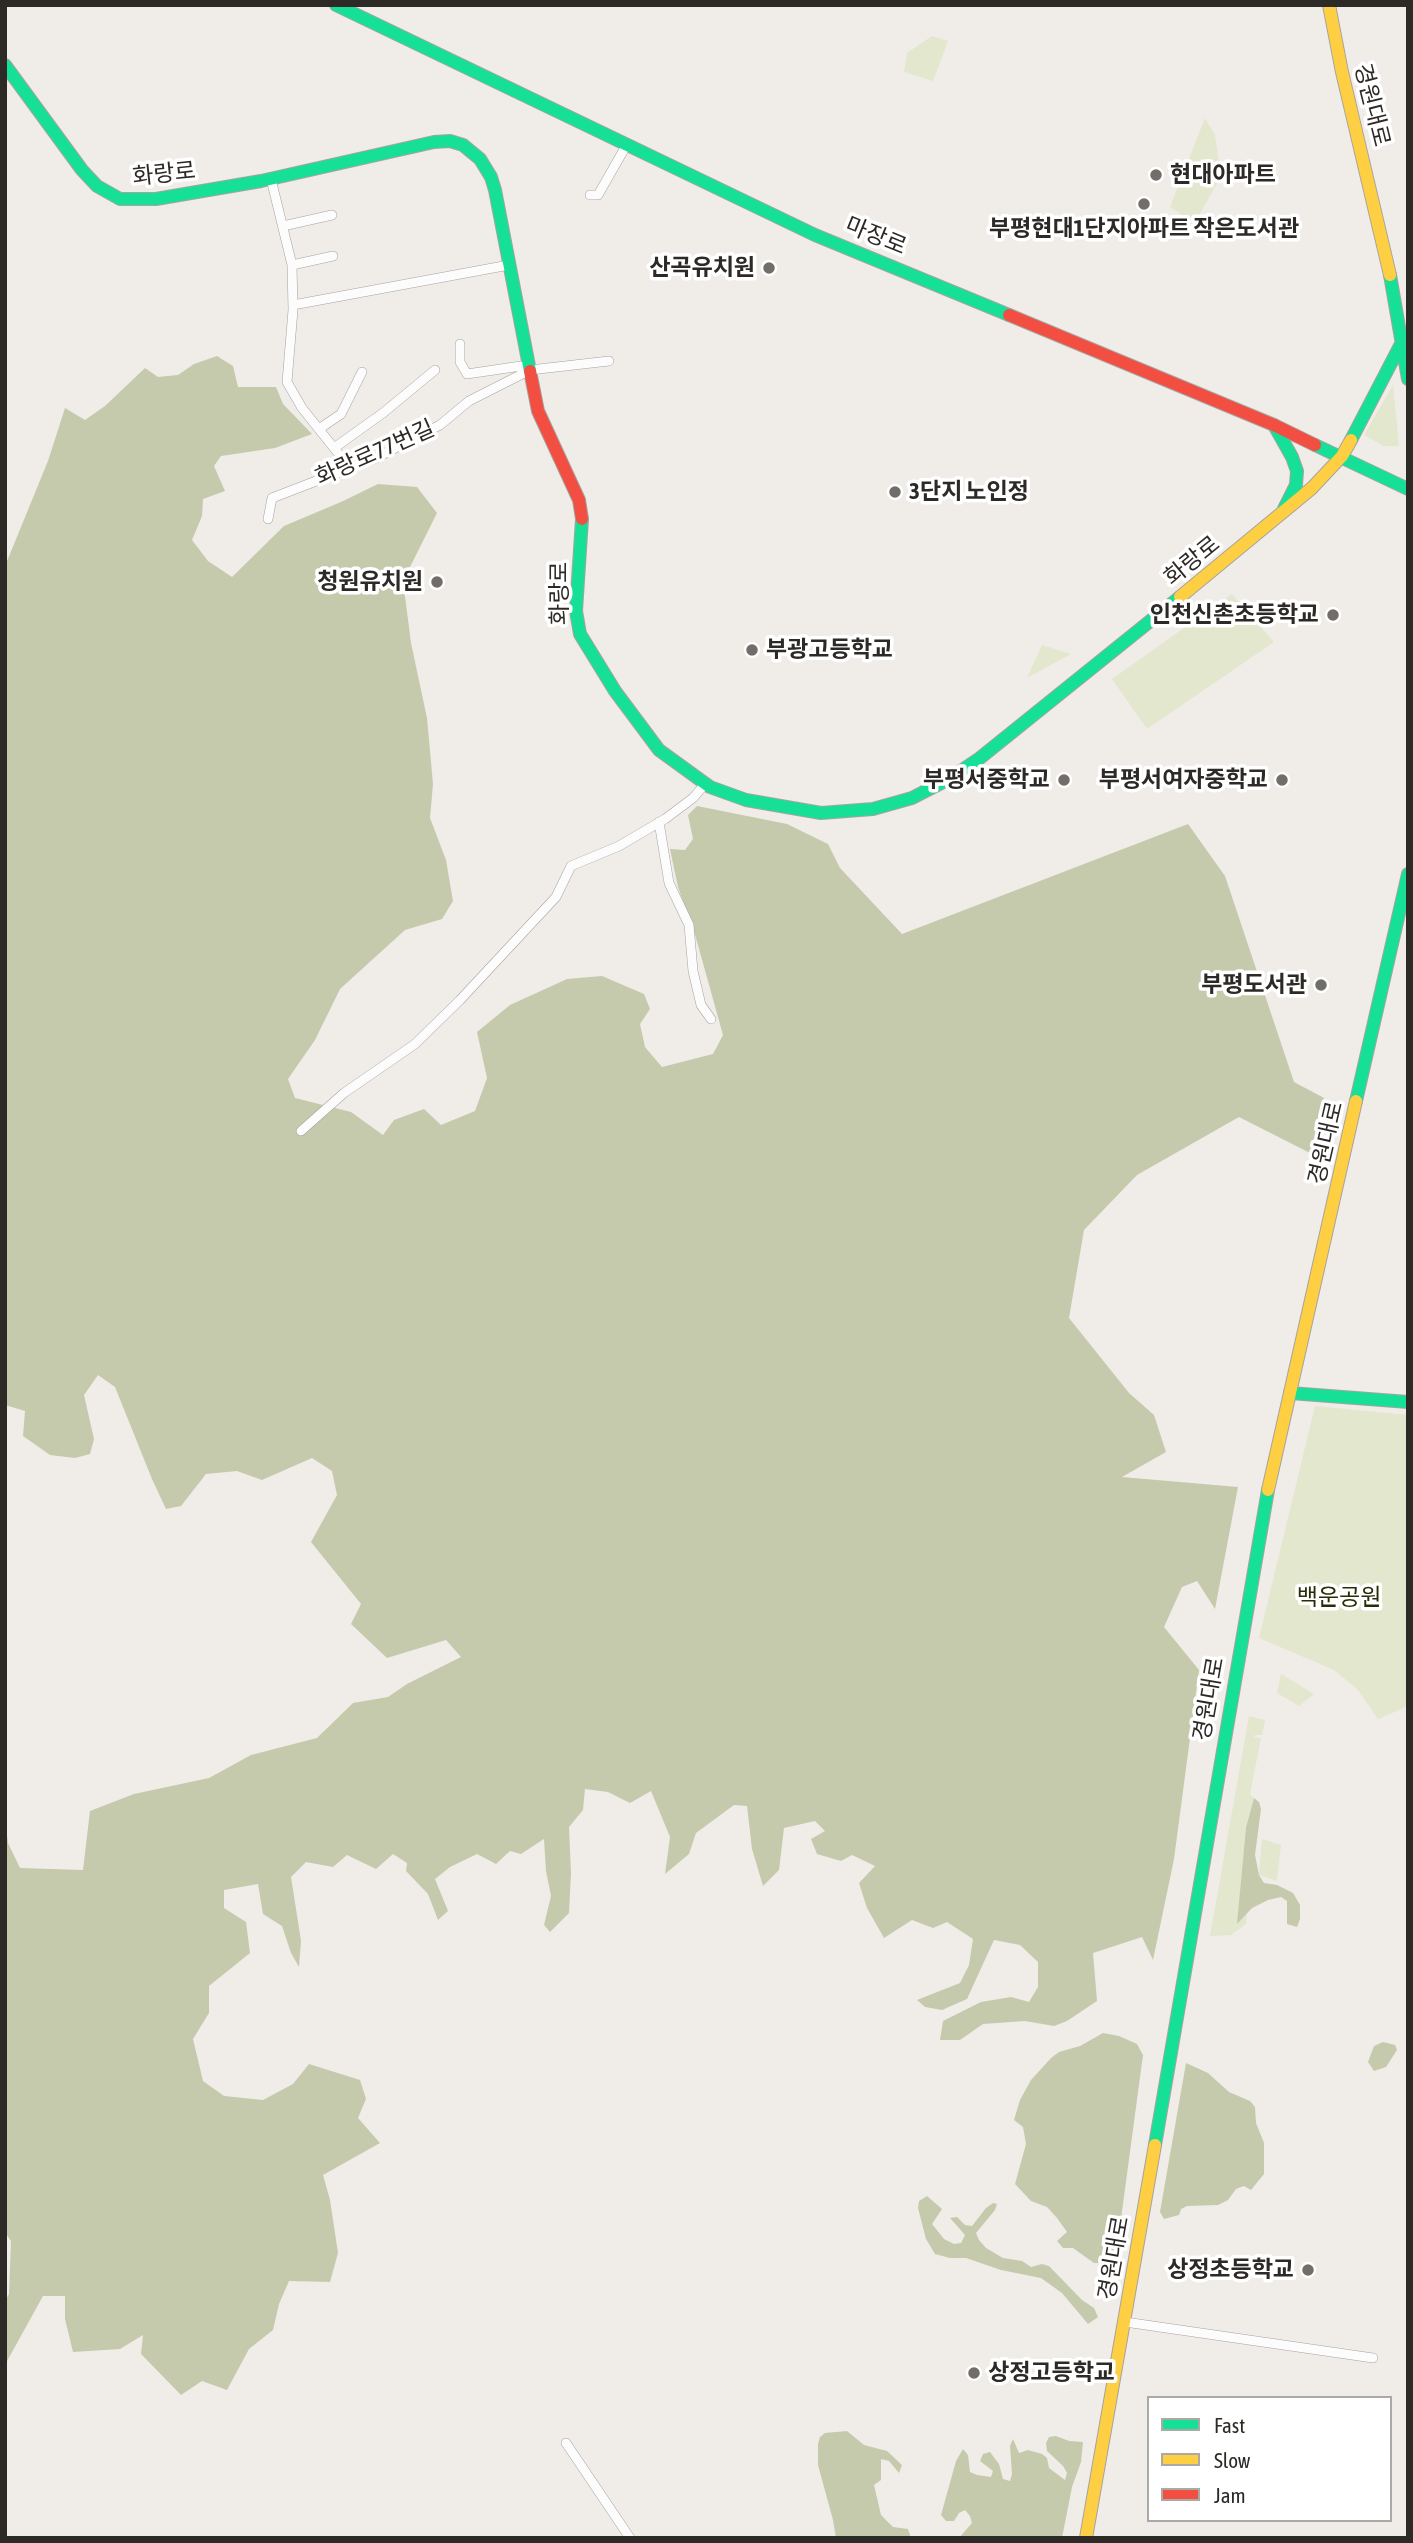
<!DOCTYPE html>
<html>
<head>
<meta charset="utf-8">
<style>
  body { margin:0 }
  #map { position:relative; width:1413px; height:2543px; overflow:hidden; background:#f0ece8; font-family:"Asap Condensed",sans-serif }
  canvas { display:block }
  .frame { position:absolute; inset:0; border:7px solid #2c2926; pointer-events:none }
  .legend { position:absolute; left:1147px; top:2396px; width:245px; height:126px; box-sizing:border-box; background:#fff; border:2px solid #aba9a8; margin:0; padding:9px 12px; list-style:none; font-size:21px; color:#2c2926 }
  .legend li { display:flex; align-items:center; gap:14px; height:35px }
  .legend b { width:35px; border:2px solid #aba9a8 }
</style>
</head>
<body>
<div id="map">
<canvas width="1413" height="2543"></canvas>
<div class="frame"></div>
<ul class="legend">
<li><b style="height:9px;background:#16e098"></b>Fast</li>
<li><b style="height:9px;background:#ffcf43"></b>Slow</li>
<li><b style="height:9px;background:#f24e42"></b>Jam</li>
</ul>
</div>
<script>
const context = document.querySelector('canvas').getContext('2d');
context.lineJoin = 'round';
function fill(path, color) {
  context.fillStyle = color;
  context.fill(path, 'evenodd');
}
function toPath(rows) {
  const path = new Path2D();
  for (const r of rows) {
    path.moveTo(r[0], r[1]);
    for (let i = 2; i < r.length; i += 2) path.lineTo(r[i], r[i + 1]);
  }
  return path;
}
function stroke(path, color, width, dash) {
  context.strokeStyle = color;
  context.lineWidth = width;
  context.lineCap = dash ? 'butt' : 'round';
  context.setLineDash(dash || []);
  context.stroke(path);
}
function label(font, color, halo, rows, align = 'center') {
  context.font = font + ' "Asap Condensed","Noto Sans KR",sans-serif';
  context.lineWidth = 7;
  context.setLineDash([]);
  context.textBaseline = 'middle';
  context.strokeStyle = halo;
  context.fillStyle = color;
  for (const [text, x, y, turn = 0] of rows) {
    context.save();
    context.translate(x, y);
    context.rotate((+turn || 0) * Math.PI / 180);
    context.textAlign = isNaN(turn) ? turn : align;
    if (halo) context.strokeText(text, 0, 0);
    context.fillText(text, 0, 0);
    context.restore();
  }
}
const green = toPath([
  [932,36,948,41,933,81,904,72,907,53],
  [1205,118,1215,135,1221,176,1195,223,1170,207],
  [1393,385,1399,446,1384,446,1364,435],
  [1232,594,1274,642,1147,729,1112,679],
  [1042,645,1071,654,1027,678],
  [1315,1406,1408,1415,1408,1706,1378,1719,1358,1690,1334,1670,1259,1638],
  [1281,1674,1314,1694,1299,1706,1277,1693],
  [1249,1716,1265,1720,1262,1735,1255,1735,1254,1737,1261,1738,1250,1794,1254,1798,1246,1825,1238,1921,1247,1913,1246,1924,1231,1935,1210,1936],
  [1262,1839,1281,1845,1277,1881,1259,1875]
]);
const forest = toPath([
  [217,356,233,366,238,387,276,387,283,404,312,434,275,448,221,456,214,466,225,491,203,499,202,516,192,540,208,561,232,577,284,526,341,502,378,484,417,487,437,513,403,581,411,643,427,718,433,784,430,818,446,860,453,901,442,919,405,930,340,989,315,1040,288,1079,295,1098,351,1112,383,1135,394,1120,424,1109,441,1125,475,1111,487,1078,477,1032,510,1005,567,979,602,976,644,994,650,1009,640,1024,645,1047,662,1067,713,1054,723,1035,696,938,678,887,670,849,685,850,693,839,688,815,697,806,787,824,828,844,840,868,902,934,1188,824,1225,876,1294,1082,1324,1098,1314,1155,1239,1117,1137,1175,1084,1230,1069,1318,1129,1393,1154,1415,1166,1452,1122,1477,1238,1487,1215,1609,1197,1581,1182,1587,1164,1627,1199,1670,1174,1859,1153,1960,1142,1937,1093,1953,1097,2001,1067,2021,1054,2026,1025,2021,983,2024,960,2040,940,2040,943,2021,981,2002,1011,1997,1029,2002,1038,1987,1038,1962,1020,1945,994,1940,967,1999,942,2010,925,2007,917,2000,960,1983,969,1965,973,1939,947,1922,933,1928,912,1920,884,1938,867,1908,859,1883,875,1866,852,1855,841,1861,817,1854,811,1839,825,1831,815,1821,784,1828,779,1870,763,1886,752,1849,747,1806,734,1805,696,1833,689,1854,665,1874,670,1837,651,1791,630,1803,608,1792,585,1789,583,1810,569,1827,571,1873,569,1913,550,1932,544,1925,551,1896,546,1871,544,1839,521,1854,510,1851,496,1864,477,1854,450,1867,435,1879,448,1911,438,1920,428,1894,406,1871,407,1863,393,1854,376,1869,347,1855,333,1867,306,1862,291,1877,301,1941,299,1967,291,1953,282,1926,263,1914,258,1884,224,1890,224,1908,246,1922,250,1953,209,1986,209,2013,193,2039,203,2081,224,2096,263,2100,293,2084,309,2064,360,2080,366,2099,358,2118,380,2143,323,2175,330,2200,338,2253,330,2282,289,2281,279,2304,273,2330,249,2349,227,2390,202,2381,181,2395,141,2354,143,2335,120,2349,73,2352,65,2319,65,2296,43,2296,6,2363,5,2369,5,2301,9,2294,11,2241,5,2232,5,1820,8,1843,20,1868,83,1870,90,1811,134,1794,209,1778,251,1755,317,1738,353,1703,388,1697,407,1684,461,1657,446,1640,387,1658,351,1624,361,1604,311,1542,337,1495,332,1471,312,1458,262,1480,237,1471,206,1474,181,1506,166,1509,152,1479,115,1387,98,1375,84,1395,94,1439,90,1454,75,1458,50,1455,23,1436,25,1411,5,1405,5,566,48,461,65,408,85,420,105,406,145,368,158,377,178,375,194,364],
  [1254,1798,1259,1802,1261,1809,1255,1855,1259,1875,1264,1883,1277,1885,1293,1893,1300,1905,1300,1919,1297,1927,1287,1924,1287,1901,1281,1897,1268,1900,1252,1908,1237,1924,1246,1827],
  [1103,2033,1119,2036,1137,2044,1143,2055,1116,2256,1108,2256,1101,2263,1094,2263,1073,2248,1063,2248,1057,2241,1067,2232,1057,2218,1047,2207,1031,2201,1015,2184,1026,2144,1023,2127,1014,2120,1020,2100,1031,2080,1051,2058,1059,2052,1080,2046],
  [1383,2042,1395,2045,1397,2050,1386,2067,1374,2071,1368,2062,1374,2046],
  [1186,2063,1208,2073,1229,2092,1250,2101,1255,2107,1256,2123,1264,2143,1264,2174,1251,2190,1244,2186,1236,2189,1228,2200,1218,2205,1187,2206,1181,2209,1179,2215,1164,2219,1160,2212],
  [927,2196,942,2209,932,2224,944,2239,954,2244,961,2243,965,2235,950,2218,957,2217,965,2225,972,2226,986,2208,993,2203,997,2204,995,2210,976,2233,979,2240,986,2248,1003,2258,1022,2261,1031,2267,1042,2264,1049,2266,1082,2300,1094,2308,1098,2317,1088,2324,1062,2293,1041,2278,1001,2270,966,2258,950,2258,935,2254,926,2239,918,2208,919,2201],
  [847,2431,864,2445,887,2451,902,2465,899,2473,889,2461,881,2459,881,2480,874,2485,881,2515,893,2527,908,2529,911,2538,836,2538,833,2520,818,2465,818,2444,820,2437,825,2433],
  [1056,2436,1069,2441,1083,2442,1081,2462,1072,2487,1062,2538,959,2538,972,2523,970,2516,965,2510,959,2513,954,2521,946,2521,941,2515,956,2461,963,2449,968,2455,970,2472,977,2475,991,2477,993,2471,980,2461,983,2454,990,2452,999,2464,1003,2479,1010,2481,1012,2474,1010,2446,1013,2439,1019,2453,1028,2450,1042,2454,1047,2458,1049,2468,1065,2480,1067,2473,1063,2466,1047,2451,1046,2443,1049,2437]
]);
const street = toPath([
  [271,179,292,265,293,310,287,382,302,408,350,468],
  [590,195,598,195,626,146],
  [283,226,332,215],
  [292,265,333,256],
  [293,305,509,265],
  [460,344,460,362,467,374,521,366,530,370,609,361],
  [319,429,341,414,362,372],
  [334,448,383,413,435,370],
  [268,519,272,498,376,458,440,425,469,401,530,370],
  [659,822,669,883,689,925,693,971,701,1005,711,1019],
  [301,1131,344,1093,415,1044,460,1000,556,897,571,866,619,846,665,819,693,798,705,784],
  [1125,2322,1373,2358],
  [566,2443,630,2538]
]);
const fast = toPath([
  [336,5,815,235,1009,315],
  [5,65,82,170,97,186,120,199,156,199,261,181,434,142,450,141,463,145,480,159,491,177,495,190,530,371],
  [1390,275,1408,379],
  [1274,425,1292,457,1297,471,1296,485,1284,509],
  [1351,440,1401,344],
  [1315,445,1408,489],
  [582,519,576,611,580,634,615,691,659,750,710,787,746,800,821,813,873,809,912,798,949,779,980,758,1180,597],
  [1356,1101,1408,874],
  [1290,1393,1408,1402],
  [1155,2145,1268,1490]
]);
const slow = toPath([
  [1329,5,1342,72,1390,275],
  [1180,597,1312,488,1342,456,1351,440],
  [1268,1490,1356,1101],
  [1086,2538,1155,2145]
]);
const jam = toPath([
  [1009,315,1274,425,1315,445],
  [530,371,538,411,579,500,582,519]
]);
const markers = [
  [1156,175,7,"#716d6a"],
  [1144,204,7,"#716d6a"],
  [769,268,7,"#716d6a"],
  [895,492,7,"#716d6a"],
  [437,582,7,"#716d6a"],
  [1333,615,7,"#716d6a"],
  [752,650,7,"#716d6a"],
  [1064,780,7,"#716d6a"],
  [1282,780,7,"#716d6a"],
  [1321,985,7,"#716d6a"],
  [1308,2270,7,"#716d6a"],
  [974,2373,7,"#716d6a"]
];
const streetNames = [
  ["경원대로",1372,105,76],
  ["화랑로",164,174,-6],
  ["마장로",876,236,22],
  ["화랑로77번길",375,453,-24],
  ["화랑로",1192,561,-39],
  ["화랑로",560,593,-90],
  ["경원대로",1326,1143,-77],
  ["경원대로",1209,1699,-80],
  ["경원대로",1114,2258,-80]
];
const poiNames = [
  ["현대아파트",1170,175,"left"],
  ["부평현대1단지아파트 작은도서관",1144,229,"center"],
  ["산곡유치원",755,268],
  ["3단지 노인정",909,492,"left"],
  ["청원유치원",423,582],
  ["인천신촌초등학교",1319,615],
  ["부광고등학교",766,650,"left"],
  ["부평서중학교",1050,780],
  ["부평서여자중학교",1268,780],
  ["부평도서관",1307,985],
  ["상정초등학교",1294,2270],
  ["상정고등학교",988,2373,"left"]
];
const parkNames = [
  ["백운공원",1339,1598]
];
fill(green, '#e3e7ce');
fill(forest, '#c5caad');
stroke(street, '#a6a3a0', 10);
stroke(fast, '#a6a3a0', 14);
stroke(slow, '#a6a3a0', 14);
stroke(jam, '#a6a3a0', 14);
stroke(street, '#fdfcfc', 9);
stroke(fast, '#16e098', 12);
stroke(slow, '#ffcf43', 12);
stroke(jam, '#f24e42', 12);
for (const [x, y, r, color] of markers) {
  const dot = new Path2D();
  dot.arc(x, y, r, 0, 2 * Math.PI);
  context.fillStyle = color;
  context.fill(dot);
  stroke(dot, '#fff', 2.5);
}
label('23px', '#2c2926', '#fff', streetNames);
label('bold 23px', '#2c2926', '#fff', poiNames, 'right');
label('23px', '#262e06', '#fff', parkNames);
</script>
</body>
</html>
